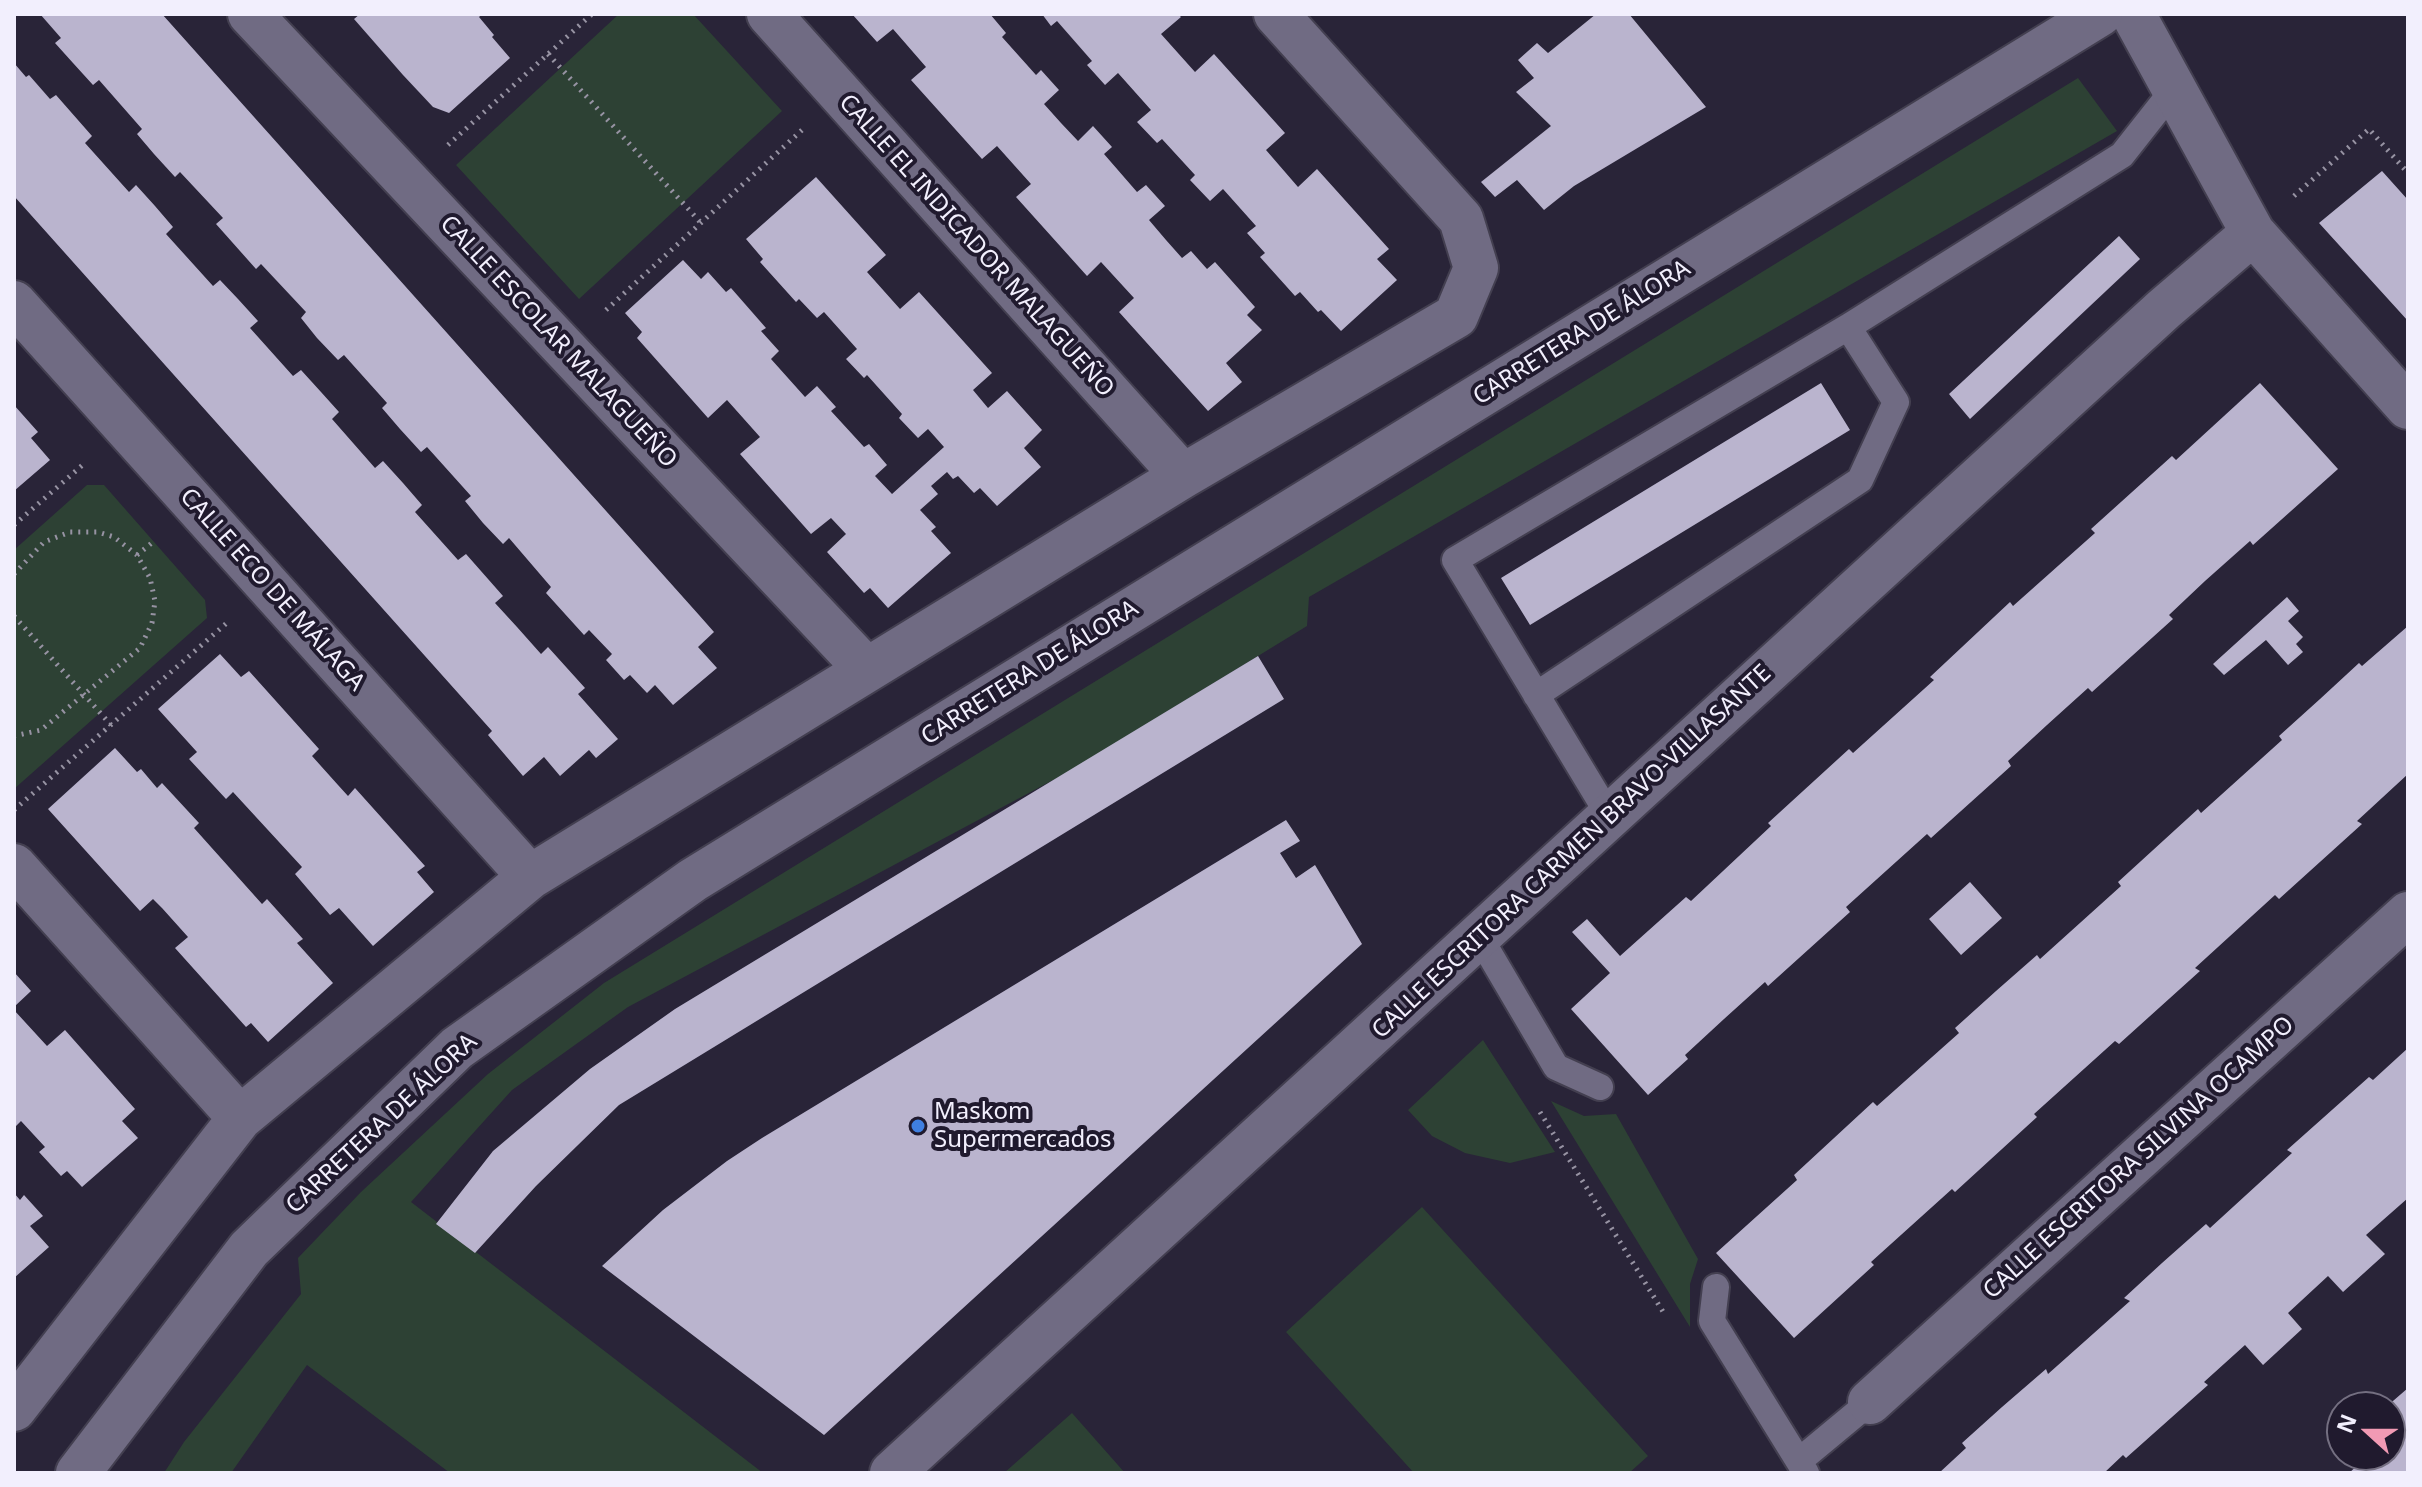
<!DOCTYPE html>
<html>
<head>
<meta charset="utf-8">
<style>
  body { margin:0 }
  #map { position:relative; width:2422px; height:1487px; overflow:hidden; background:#292438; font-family:"Noto Sans",sans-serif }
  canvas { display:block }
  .frame { position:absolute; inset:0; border:16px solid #f2effd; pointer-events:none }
  .north { position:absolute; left:2326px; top:1391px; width:80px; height:80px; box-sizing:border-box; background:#201a2e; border:2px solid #746f81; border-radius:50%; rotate:291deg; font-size:22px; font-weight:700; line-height:32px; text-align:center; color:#f2effd }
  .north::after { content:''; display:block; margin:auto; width:28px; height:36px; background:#f19ab4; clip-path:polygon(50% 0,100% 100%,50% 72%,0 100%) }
</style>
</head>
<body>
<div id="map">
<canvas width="2422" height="1487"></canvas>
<div class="frame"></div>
<div class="north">N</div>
</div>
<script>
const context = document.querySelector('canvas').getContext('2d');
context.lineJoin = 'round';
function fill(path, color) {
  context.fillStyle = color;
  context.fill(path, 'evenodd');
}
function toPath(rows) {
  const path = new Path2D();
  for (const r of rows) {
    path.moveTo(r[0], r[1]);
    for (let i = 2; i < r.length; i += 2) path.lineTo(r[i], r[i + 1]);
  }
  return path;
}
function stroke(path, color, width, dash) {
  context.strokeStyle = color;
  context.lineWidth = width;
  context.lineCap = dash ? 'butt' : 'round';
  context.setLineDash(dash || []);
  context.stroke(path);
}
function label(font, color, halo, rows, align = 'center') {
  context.font = font + ' "Noto Sans",sans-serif';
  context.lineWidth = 8;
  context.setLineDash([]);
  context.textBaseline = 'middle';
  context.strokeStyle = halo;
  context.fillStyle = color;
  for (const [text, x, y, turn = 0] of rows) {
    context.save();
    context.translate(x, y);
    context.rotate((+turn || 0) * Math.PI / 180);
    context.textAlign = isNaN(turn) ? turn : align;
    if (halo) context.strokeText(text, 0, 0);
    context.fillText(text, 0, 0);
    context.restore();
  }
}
const green = toPath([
  [619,14,693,14,782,111,579,299,456,165],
  [2078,78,2117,131,1309,597,1307,626,1258,656,1070,771,628,1007,512,1090,411,1202,763,1473,450,1473,307,1365,231,1473,164,1473,184,1442,301,1294,298,1258,361,1192,488,1074,604,983],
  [87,485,104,485,205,600,207,618,14,789,14,550],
  [1483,1040,1555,1152,1510,1163,1465,1153,1432,1136,1408,1110],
  [1551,1101,1584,1116,1616,1114,1698,1259,1690,1284,1690,1327],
  [1422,1207,1648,1456,1629,1473,1414,1473,1286,1332],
  [1072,1413,1125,1473,1004,1473]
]);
const building = toPath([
  [40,14,162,14,699,615,714,632,698,647,717,668,673,705,655,685,647,693,630,675,624,680,606,660,612,654,589,630,584,635,546,593,551,587,509,538,503,544,483,523,465,501,471,496,427,447,421,452,400,429,382,408,387,403,344,355,338,360,317,338,301,318,306,312,261,264,256,269,216,224,223,218,180,172,175,177,154,154,137,134,142,129,99,80,93,85,73,63,55,43,61,38],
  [360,14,482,14,479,17,494,35,492,37,510,58,449,113,433,107,403,75,354,19],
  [852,14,990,14,1006,33,1002,37,1036,75,1041,70,1059,90,1044,104,1061,123,1078,141,1093,126,1112,147,1104,154,1137,192,1146,185,1165,206,1149,220,1166,240,1182,258,1191,251,1207,269,1215,262,1255,307,1247,315,1262,330,1226,363,1242,382,1208,411,1119,312,1134,298,1101,262,1087,276,1016,197,1031,184,997,146,982,159,911,80,926,67,893,29,877,42],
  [1042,14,1178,14,1181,17,1161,34,1195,72,1214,54,1285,133,1266,150,1298,187,1317,169,1389,249,1377,259,1397,280,1341,331,1321,310,1318,312,1300,292,1295,296,1260,257,1265,253,1247,233,1256,226,1223,189,1210,201,1190,180,1195,175,1162,139,1157,143,1137,122,1151,110,1118,73,1105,85,1087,65,1092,61,1057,21,1051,26],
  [1596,14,1629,14,1706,107,1574,186,1544,210,1517,180,1495,197,1481,182,1551,126,1516,92,1534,78,1518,60,1537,43,1548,53],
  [14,63,26,77,29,75,50,99,56,95,92,136,85,143,129,192,136,185,155,206,173,227,166,234,213,286,220,280,238,299,258,321,250,328,293,376,301,370,321,392,339,412,332,419,375,468,383,461,403,483,422,505,415,512,458,560,466,554,503,596,495,603,517,627,541,654,548,647,585,688,578,694,618,739,596,758,589,750,560,776,544,757,523,776,488,735,492,731,14,196],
  [2382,171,2408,200,2408,321,2319,223],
  [816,177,886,255,867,272,900,309,919,292,992,373,973,390,988,408,1007,391,1042,430,1024,448,1041,467,997,506,980,488,974,493,958,476,953,479,947,472,931,486,938,494,920,510,936,527,931,531,951,553,888,608,870,588,864,593,827,552,846,534,831,518,811,534,740,454,760,437,727,400,708,418,637,338,642,332,625,313,683,260,701,279,708,272,726,292,731,288,766,328,761,331,779,351,771,359,805,397,817,386,836,407,831,411,864,447,869,444,887,465,875,476,892,494,944,447,928,429,918,438,899,418,902,414,867,375,864,378,846,359,857,349,824,312,817,318,799,299,796,302,760,262,763,259,746,239],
  [2119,236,2140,259,1970,419,1949,394],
  [1821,383,1850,430,1530,625,1501,578],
  [2260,383,2338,469,2253,545,2250,541,2205,581,2169,615,2173,619,2092,692,2088,688,2047,725,2008,761,2011,766,1931,838,1927,834,1846,907,1850,912,1768,986,1765,982,1724,1019,1685,1055,1688,1059,1648,1095,1571,1009,1610,973,1572,932,1587,919,1620,956,1686,897,1691,901,1771,826,1768,823,1849,749,1853,753,1934,680,1930,677,2010,602,2013,606,2095,533,2091,529,2172,456,2176,460],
  [14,405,38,432,31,438,50,460,14,491],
  [2287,597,2299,611,2288,621,2303,637,2296,644,2303,652,2288,665,2266,640,2224,675,2213,664],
  [2408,626,2408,774,2357,821,2362,824,2279,899,2275,895,2195,968,2200,971,2119,1044,2115,1041,2034,1114,2037,1117,1955,1192,1952,1189,1871,1262,1874,1265,1794,1338,1716,1253,1797,1180,1794,1175,1873,1102,1877,1106,1959,1033,1955,1028,1996,991,2037,955,2040,959,2121,886,2118,882,2198,809,2201,813,2282,740,2279,736,2320,699,2359,663,2362,666],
  [220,654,241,677,249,671,319,749,312,756,338,785,348,796,355,788,425,866,417,872,434,892,373,946,339,908,330,915,295,874,302,867,233,792,226,799,189,759,197,752,158,709],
  [1258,656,1284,699,619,1105,536,1186,475,1253,436,1224,493,1151,590,1069,675,1009],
  [115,748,137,772,141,769,157,788,162,783,199,823,194,828,262,904,267,899,303,939,297,943,333,983,268,1042,251,1023,246,1027,175,948,188,937,162,908,153,899,140,911,48,809],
  [1286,820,1300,841,1280,853,1296,878,1315,865,1362,944,824,1435,602,1266,663,1210,727,1161,762,1138],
  [1970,882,2002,918,1961,955,1929,919],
  [14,972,31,991,14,1007],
  [14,1010,47,1046,65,1030,135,1109,122,1121,138,1138,82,1187,67,1171,61,1176,39,1152,45,1147,21,1121,16,1126,14,1124],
  [2408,1048,2408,1198,2366,1235,2385,1254,2343,1292,2328,1276,2288,1313,2302,1329,2263,1365,2245,1345,2204,1382,2208,1385,2126,1458,2123,1455,2104,1473,1939,1473,1966,1448,1962,1443,2002,1407,2046,1369,2048,1374,2130,1301,2124,1298,2162,1263,2206,1224,2210,1228,2292,1153,2287,1150,2369,1077,2373,1080],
  [14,1193,20,1200,24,1195,43,1216,30,1226,49,1247,14,1278],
  [2408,1388,2408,1473,2349,1473,2369,1455,2390,1455,2390,1435,2395,1431,2390,1425,2390,1407,2386,1407]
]);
const path = toPath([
  [548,54,701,223],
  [448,145,592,14],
  [2294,196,2369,129,2408,173],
  [606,310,802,130],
  [14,525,86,462],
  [137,555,153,542],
  [14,574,44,542,70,532,98,532,114,537,137,555,150,578,155,601,152,623,140,648,41,730,14,736],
  [14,616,111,725],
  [14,810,229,621],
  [1540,1112,1665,1315]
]);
const service = toPath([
  [1536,695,1860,480,1896,402,1848,327],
  [1610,817,1455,560,1848,327,2122,155,2174,89],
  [1479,936,1556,1067,1600,1087],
  [1716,1287,1712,1321,1806,1473],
  [1799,1461,1870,1402]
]);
const minor = toPath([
  [250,14,867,670],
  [769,14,1183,476],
  [2133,14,2253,233,2408,407],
  [14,303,530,877],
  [14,866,240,1118],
  [1870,1402,2408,914],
  [14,1409,240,1118,530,877,1183,476,1456,316,1476,268,1461,219,1276,14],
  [892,1473,2164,309,2253,233]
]);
const secondary = toPath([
  [78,1473,249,1249,457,1048,693,880,2100,14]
]);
const markers = [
  [918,1126,8,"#3f7fe0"]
];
const streetNames = [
  ["CALLE EL INDICADOR MALAGUEÑO",976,246,48],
  ["CARRETERA DE ÁLORA",1582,333,-32],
  ["CALLE ESCOLAR MALAGUEÑO",558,342,47],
  ["CALLE ECO DE MÁLAGA",272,590,48],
  ["CARRETERA DE ÁLORA",1030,673,-32],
  ["CALLE ESCRITORA CARMEN BRAVO-VILLASANTE",1572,852,-43],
  ["CARRETERA DE ÁLORA",382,1124,-43],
  ["CALLE ESCRITORA SILVINA OCAMPO",2139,1158,-42]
];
const poiNames = [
  ["Maskom",934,1112],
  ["Supermercados",934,1140]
];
fill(green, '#2d4134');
fill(building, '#bab4ce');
stroke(service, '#433f50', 30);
stroke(minor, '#433f50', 48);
stroke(secondary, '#433f50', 48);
stroke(path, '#9793a3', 5, [2, 6]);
stroke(service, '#706b83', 26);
stroke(minor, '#706b83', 44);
stroke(secondary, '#706b83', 44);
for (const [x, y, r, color] of markers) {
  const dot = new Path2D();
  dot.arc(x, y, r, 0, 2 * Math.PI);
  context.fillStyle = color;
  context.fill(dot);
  stroke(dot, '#201a2e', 3);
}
label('24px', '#f2effd', '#201a2e', streetNames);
label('24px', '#f2effd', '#201a2e', poiNames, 'left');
</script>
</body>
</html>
